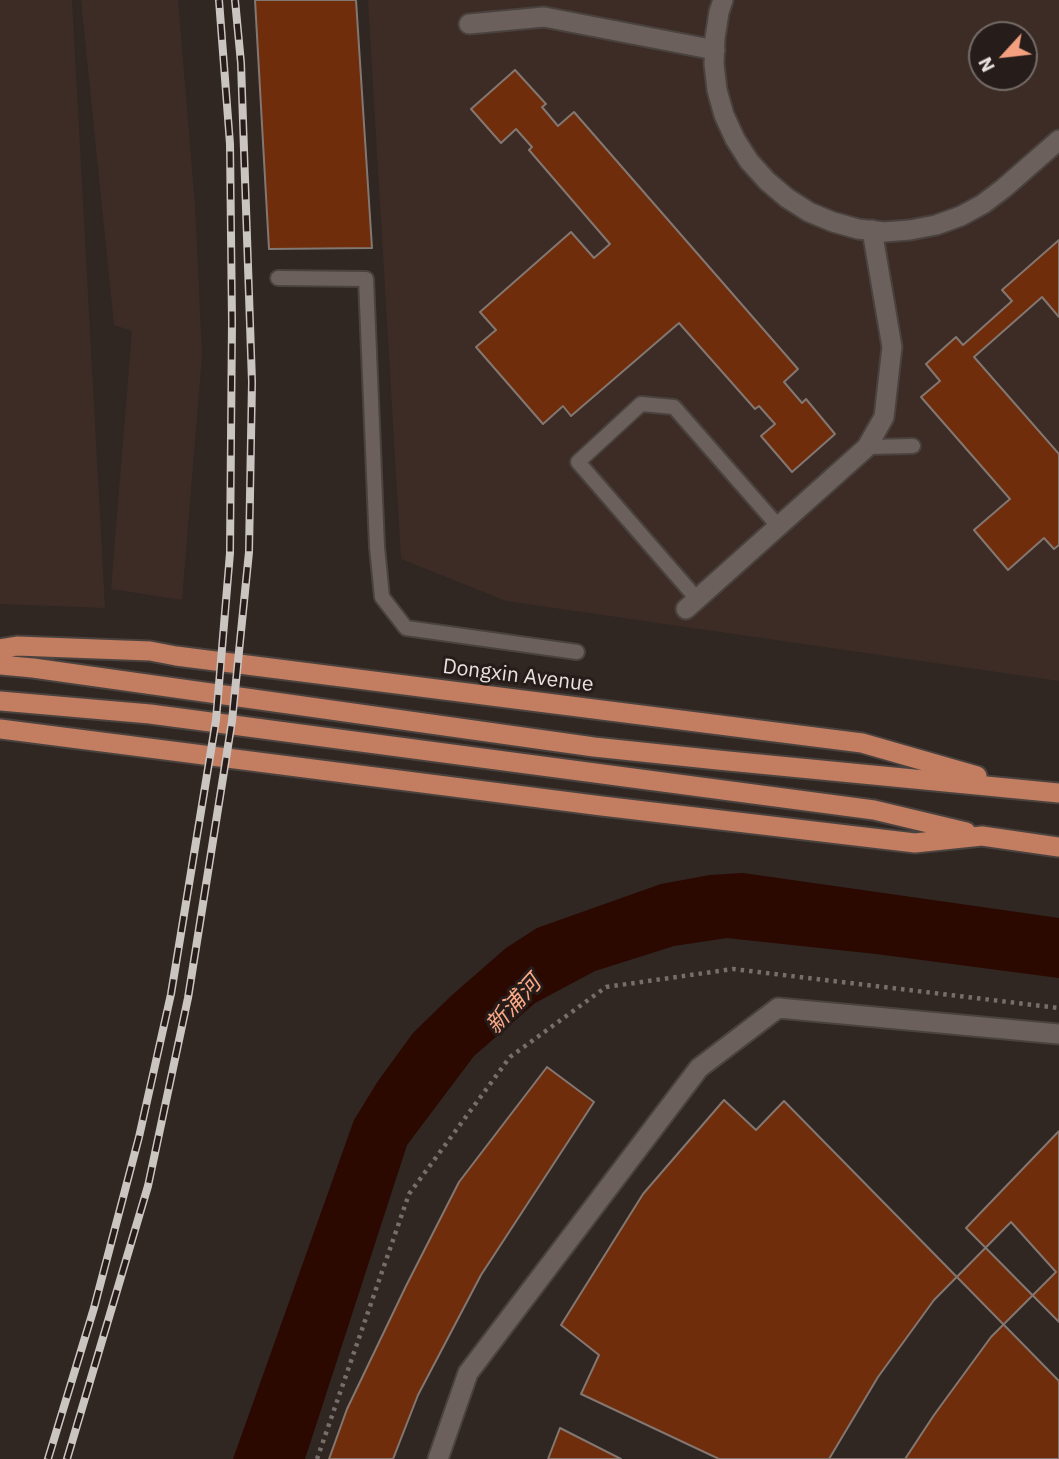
<!DOCTYPE html>
<html>
<head>
<meta charset="utf-8">
<style>
  body { margin:0 }
  #map { position:relative; width:1059px; height:1459px; overflow:hidden; background:#302622; font-family:"IBM Plex Sans",sans-serif }
  canvas { display:block }
  .north { position:absolute; left:968px; top:21px; width:70px; height:70px; box-sizing:border-box; background:#261c19; border:2px solid #746b68; border-radius:50%; rotate:243deg; font-size:19px; font-weight:700; line-height:28px; text-align:center; color:#e8e2df }
  .north::after { content:''; display:block; margin:auto; width:24px; height:32px; background:#f2a07f; clip-path:polygon(50% 0,100% 100%,50% 72%,0 100%) }
</style>
</head>
<body>
<div id="map">
<canvas width="1059" height="1459"></canvas>
<div class="north">N</div>
</div>
<script>
const context = document.querySelector('canvas').getContext('2d');
context.lineJoin = 'round';
function fill(path, color) {
  context.fillStyle = color;
  context.fill(path, 'evenodd');
}
function toPath(rows) {
  const path = new Path2D();
  for (const r of rows) {
    path.moveTo(r[0], r[1]);
    for (let i = 2; i < r.length; i += 2) path.lineTo(r[i], r[i + 1]);
  }
  return path;
}
function stroke(path, color, width, dash) {
  context.strokeStyle = color;
  context.lineWidth = width;
  context.lineCap = dash ? 'butt' : 'round';
  context.setLineDash(dash || []);
  context.stroke(path);
}
function label(font, color, halo, rows, align = 'center') {
  context.font = font + ' "IBM Plex Sans","Noto Sans SC",sans-serif';
  context.lineWidth = 6;
  context.setLineDash([]);
  context.textBaseline = 'middle';
  context.strokeStyle = halo;
  context.fillStyle = color;
  for (const [text, x, y, turn = 0] of rows) {
    context.save();
    context.translate(x, y);
    context.rotate((+turn || 0) * Math.PI / 180);
    context.textAlign = isNaN(turn) ? turn : align;
    if (halo) context.strokeText(text, 0, 0);
    context.fillText(text, 0, 0);
    context.restore();
  }
}
const built = toPath([
  [0,0,72,0,105,608,0,604],
  [81,0,178,0,195,205,202,355,182,600,111,589,132,331,114,325],
  [368,0,1059,0,1059,681,506,601,401,559],
  [982,35,1024,35,1024,77,982,77]
]);
const water = toPath([
  [743,873,1059,918,1059,978,876,954,727,938,674,946,595,971,535,1003,474,1056,407,1145,305,1459,233,1459,354,1120,378,1081,413,1033,451,996,506,948,537,928,661,884,710,875]
]);
const building = toPath([
  [255,0,356,0,372,248,269,249,255,0],
  [515,70,546,104,542,107,558,126,574,112,798,369,784,382,802,403,806,399,835,434,792,472,761,436,775,424,759,406,755,409,679,323,571,416,563,406,543,424,476,347,496,330,480,312,571,232,594,258,610,244,529,150,532,147,516,129,501,143,471,109,515,70],
  [1059,240,1059,317,1042,297,974,357,1059,454,1059,545,1054,549,1044,538,1008,570,974,530,1010,499,921,397,940,381,926,364,956,337,963,345,1012,301,1002,290,1059,240],
  [547,1067,594,1102,481,1275,418,1395,393,1459,329,1459,347,1409,406,1286,459,1182,547,1067],
  [724,1100,756,1130,784,1101,1059,1381,1059,1459,719,1459,581,1394,599,1355,561,1325,643,1194,724,1100],
  [1059,1131,1059,1322,966,1228,1059,1131],
  [1011,1222,1056,1272,991,1337,934,1415,905,1459,829,1459,878,1377,934,1300,1011,1222],
  [560,1428,621,1459,548,1459,560,1428]
]);
const path = toPath([
  [317,1459,409,1194,510,1057,606,987,733,969,1059,1008]
]);
const service = toPath([
  [278,278,366,279,377,547,382,597,406,628,577,652],
  [867,447,913,446],
  [697,599,578,462,641,404,674,407,778,526]
]);
const minor = toPath([
  [723,0,719,12,715,38,714,64,717,90,724,115,735,139,749,161,767,181,787,198,809,212,833,222,858,229,884,232,910,230,936,225,961,216,983,204,1004,188,1059,140],
  [469,24,544,17,715,50],
  [686,609,867,447,884,417,892,347,872,230],
  [438,1459,468,1373,699,1068,778,1008,1059,1034]
]);
const primary = toPath([
  [0,649,17,646,150,651,176,656,862,743,977,776],
  [0,665,33,668,594,747,718,760,1059,793],
  [0,701,150,714,874,810,966,832],
  [0,729,602,806,915,843,982,836,1059,847]
]);
const rail = toPath([
  [48,1459,94,1308,139,1137,171,994,216,720,230,553,232,322,230,144,219,0],
  [67,1459,148,1186,188,998,232,721,249,552,252,382,241,63,235,0]
]);
const streetNames = [
  ["Dongxin Avenue",518,676,7]
];
const waterNames = [
  ["新浦河",514,1005,-48]
];
fill(built, '#3c2c25');
fill(water, '#2b0800');
fill(building, '#702d0b');
stroke(building, '#837772', 2);
stroke(service, '#4a423e', 18);
stroke(minor, '#4a423e', 23);
stroke(primary, '#4a423e', 23);
stroke(path, '#776e6b', 4.5, [3.5, 5]);
stroke(service, '#6c605c', 14);
stroke(minor, '#6c605c', 19);
stroke(primary, '#c37d60', 19);
stroke(rail, '#cbc5c1', 8);
stroke(rail, '#261c19', 5, [16]);
label('21px', '#e8e2df', '#261c19', streetNames);
label('italic 23px', '#fba887', '#261c19', waterNames);
</script>
</body>
</html>
